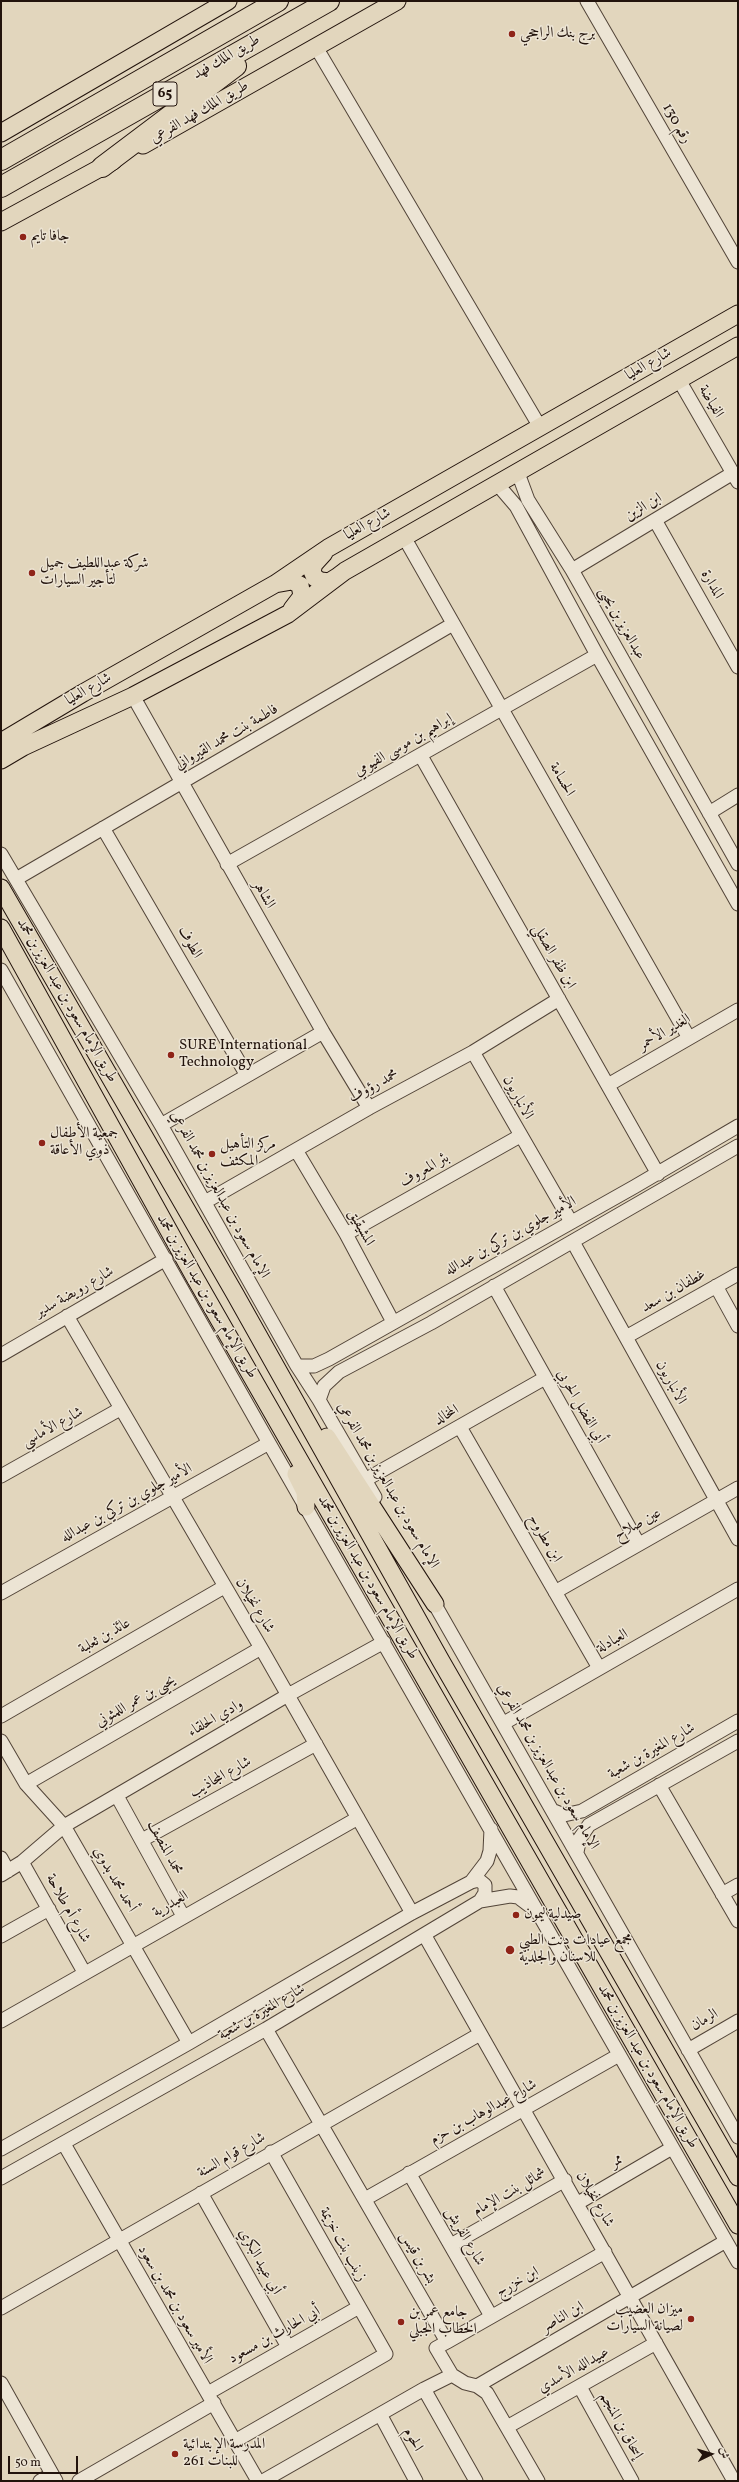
<!DOCTYPE html>
<html>
<head>
<meta charset="utf-8">
<style>
  body { margin:0 }
  #map { position:relative; width:739px; height:2482px; overflow:hidden; background:#e2d6bd; font-family:Vollkorn,Amiri,serif }
  canvas { display:block }
  .frame { position:absolute; inset:0; border:2px solid #22130c; pointer-events:none }
  .north { position:absolute; left:691px; top:2434px; width:40px; height:40px; -webkit-text-stroke:3px #ece4d4; paint-order:stroke; rotate:85deg; font-size:11px; font-weight:700; line-height:16px; text-align:center; color:#22130c }
  .north::after { content:''; display:block; margin:auto; width:14px; height:18px; background:#22130c; clip-path:polygon(50% 0,100% 100%,50% 72%,0 100%) }
  .scale { position:absolute; left:8px; top:2456px; width:70px; height:18px; box-sizing:border-box; border:2px solid #22130c; border-top:0; padding-left:5px; font-size:12px; line-height:14px; white-space:nowrap; color:#22130c; -webkit-text-stroke:3px #ece4d4; paint-order:stroke }
</style>
</head>
<body>
<div id="map">
<canvas width="739" height="2482"></canvas>
<div class="frame"></div>
<div class="north">ش</div>
<div class="scale">50 m</div>
</div>
<script>
const context = document.querySelector('canvas').getContext('2d');
context.lineJoin = 'round';
function toPath(rows) {
  const path = new Path2D();
  for (const r of rows) {
    path.moveTo(r[0], r[1]);
    for (let i = 2; i < r.length; i += 2) path.lineTo(r[i], r[i + 1]);
  }
  return path;
}
function stroke(path, color, width, dash) {
  context.strokeStyle = color;
  context.lineWidth = width;
  context.lineCap = dash ? 'butt' : 'round';
  context.setLineDash(dash || []);
  context.stroke(path);
}
function label(font, color, halo, rows, align = 'center') {
  context.font = font + ' Vollkorn,Amiri,serif';
  context.lineWidth = 3;
  context.setLineDash([]);
  context.textBaseline = 'middle';
  context.strokeStyle = halo;
  context.fillStyle = color;
  for (const [text, x, y, turn = 0] of rows) {
    context.save();
    context.translate(x, y);
    context.rotate((+turn || 0) * Math.PI / 180);
    context.textAlign = isNaN(turn) ? turn : align;
    if (halo) context.strokeText(text, 0, 0);
    context.fillText(text, 0, 0);
    context.restore();
  }
}
const minor = toPath([
  [587,1,738,262],
  [316,47,540,427],
  [679,380,738,482],
  [518,473,528,500,572,570,738,864],
  [498,485,516,506,597,655,738,904],
  [655,520,738,667],
  [404,537,689,1038],
  [572,570,733,473],
  [133,696,323,1032,369,1108],
  [421,756,658,1174],
  [709,813,738,795],
  [103,828,246,1074],
  [1,854,161,1125,297,1366,319,1400,375,1497],
  [227,864,597,655],
  [16,879,453,624],
  [1,970,269,1443,738,2262],
  [473,1052,571,1222],
  [608,1085,738,1010],
  [161,1125,323,1032],
  [296,1150,346,1234,393,1322],
  [205,1202,369,1108,473,1052,559,999],
  [346,1234,520,1136],
  [573,1242,738,1539],
  [494,1286,638,1543],
  [716,1286,738,1326],
  [67,1316,261,1648,412,1913],
  [626,1337,738,1274],
  [1,1355,166,1259],
  [297,1366,314,1366,329,1359,634,1187,738,1126],
  [319,1400,324,1386,339,1372,431,1323,738,1146],
  [460,1427,599,1668],
  [1,1476,120,1409],
  [365,1480,545,1378],
  [555,1592,738,1488],
  [1,1593,269,1443],
  [430,1596,738,2137],
  [1,1716,224,1587],
  [504,1723,738,1589],
  [1,1741,26,1784,64,1826,189,2043],
  [26,1784,261,1648],
  [659,1785,738,1921],
  [117,1796,183,1916],
  [554,1811,564,1815,582,1811,738,1721],
  [142,1840,316,1744],
  [577,1852,580,1838,589,1825,738,1741],
  [1,1858,8,1871],
  [22,1862,84,1972],
  [1,1875,22,1862,64,1826,288,1695,384,1642],
  [471,1882,479,1880,485,1885,485,1893,480,1901],
  [722,1894,738,1885],
  [1,1936,49,1909],
  [425,1936,734,2481],
  [1,2021,358,1818],
  [266,2029,447,2342,436,2348,452,2375,465,2383,477,2386,487,2393,538,2481],
  [688,2050,738,2021],
  [64,2144,258,2481],
  [1,2149,189,2043,412,1913,471,1882,487,1861,490,1851,491,1829],
  [409,2173,491,2316],
  [1,2178,266,2029,480,1901,510,1896,518,1897,534,1909],
  [201,2193,288,2347],
  [365,2199,619,2055],
  [578,2203,672,2148],
  [451,2245,565,2180],
  [1,2308,480,2034],
  [447,2342,605,2252],
  [1,2383,56,2481],
  [477,2386,726,2241],
  [580,2387,632,2481],
  [424,2389,476,2481],
  [208,2393,359,2307],
  [380,2414,416,2481],
  [507,2427,656,2343],
  [235,2441,386,2354,271,2152],
  [40,2481,52,2474],
  [79,2481,214,2403],
  [263,2481,424,2389,452,2375]
]);
const major = toPath([
  [1,133,228,1],
  [143,145,397,1],
  [1,222,113,161],
  [324,553,314,564,312,571,315,578,321,581,329,582,337,577],
  [275,584,292,581,300,585,302,596,292,609],
  [1,742,83,693,275,584,328,548,738,314],
  [1,760,23,747,133,696,288,614,345,571,738,346],
  [1,888,235,1294,441,1661,738,2177],
  [1,928,194,1276,738,2225],
  [327,1437,435,1604],
  [296,1474,305,1492,306,1507]
]);
const highway = toPath([
  [1,160,278,1],
  [102,167,236,66],
  [1,187,329,1]
]);
const markers = [
  [512,34,4,"#8f2418"],
  [23,237,4,"#8f2418"],
  [32,573,4,"#8f2418"],
  [171,1055,4,"#8f2418"],
  [42,1143,4,"#8f2418"],
  [212,1154,4,"#8f2418"],
  [516,1915,4,"#8f2418"],
  [510,1950,5,"#8f2418"],
  [691,2319,4,"#8f2418"],
  [401,2322,4,"#8f2418"],
  [175,2454,4,"#8f2418"]
];
const shields = [
  [165,94,24]
];
const shieldNames = [
  ["65",165,94]
];
const poiNames = [
  ["برج بنك الراجحي",520,34],
  ["جافا تايم",31,237],
  ["شركة عبداللطيف جميل",40,564],
  ["لتأجير السيارات",40,581],
  ["SURE International",179,1046],
  ["Technology",179,1063],
  ["جمعية الأطفال",50,1134],
  ["ذوي الأعاقة",50,1151],
  ["مركز التأهيل",220,1145],
  ["المكثف",220,1162],
  ["صيدلية ليمون",524,1915],
  ["مجمع عيادات دنت الطبي",519,1941],
  ["للاسنان والجلدية",519,1958],
  ["ميزان العضيب",683,2310,"right"],
  ["لصيانة السيارات",683,2327,"right"],
  ["جامع عمر بن",409,2313],
  ["الخطاب الجبلي",409,2330],
  ["المدرسة الإبتدائية",183,2445],
  ["261 للبنات",183,2462]
];
const streetNames = [
  ["طريق الملك فهد",227,58,-30],
  ["طريق الملك فهد الفرعي",200,113,-30],
  ["رقم 130",676,124,60],
  ["شارع العليا",649,365,-30],
  ["الفياضة",710,402,60],
  ["ابن الزين",644,508,-31],
  ["شارع العليا",368,525,-29],
  ["المدارة",711,585,61],
  ["عبدالعزيز بن يحيى",621,624,61],
  ["شارع العليا",89,690,-30],
  ["فاطمة بنت محمد القيرواني",227,738,-30],
  ["إبراهيم بن موسى الفيومي",404,746,-30],
  ["الحسامة",561,780,60],
  ["الشاهر",263,895,60],
  ["الطوف",189,943,60],
  ["ابن ظفر الصقلي",553,957,60],
  ["طريق الإمام سعود بن عبد العزيز بن محمد",66,1001,60],
  ["الغدير الأحمر",665,1033,-30],
  ["محمد رؤوف",374,1087,-29],
  ["الأنباريون",517,1098,61],
  ["بئر المعروف",425,1171,-30],
  ["الإمام سعود بن عبدالعزيز بن محمد الفرعي",219,1195,61],
  ["المشيقيق",360,1228,61],
  ["الأمير جلوي بن تركي بن عبدالله",511,1237,-29],
  ["غطفان بن سعد",674,1292,-30],
  ["شارع رويضة سدير",75,1293,-30],
  ["طريق الإمام سعود بن عبد العزيز بن محمد",206,1297,60],
  ["الأنباريون",670,1383,61],
  ["أبي الفضل الحربي",580,1407,60],
  ["المخالد",447,1416,-30],
  ["شارع الأماسي",53,1428,-29],
  ["الإمام سعود بن عبدالعزيز بن محمد الفرعي",387,1486,60],
  ["الأمير جلوي بن تركي بن عبدالله",127,1504,-29],
  ["عين صلاح",638,1525,-29],
  ["ابن مطروح",544,1539,60],
  ["طريق الإمام سعود بن عبد العزيز بن محمد",367,1578,60],
  ["شارع نخيلان",254,1606,59],
  ["عائذ بن ثعلبة",105,1637,-30],
  ["العبادلة",613,1642,-29],
  ["يحيى بن عمر اللمثوني",136,1702,-30],
  ["وادي الحلقاء",216,1719,-30],
  ["شارع المغيرة بن شعبة",652,1752,-30],
  ["الإمام سعود بن عبدالعزيز بن محمد الفرعي",547,1767,60],
  ["شارع المجاذيب",221,1778,-29],
  ["محمد المنصف",164,1848,62],
  ["أحمد محمد بدوي",114,1880,60],
  ["العبدرية",171,1905,-30],
  ["شارع أم طلاحة",67,1909,61],
  ["شارع المغيرة بن شعبة",262,2013,-30],
  ["الرمان",705,2021,-30],
  ["طريق الإمام سعود بن عبد العزيز بن محمد",647,2067,60],
  ["شارع عبدالوهاب بن حزم",484,2113,-29],
  ["شارع قوام السنة",232,2156,-30],
  ["ممر",617,2162,-30],
  ["شمائل بنت الإمام",510,2193,-30],
  ["شارع نخيلان",594,2200,60],
  ["شارع الفريش",464,2237,60],
  ["زينب بنت خزيمة",342,2245,61],
  ["بشر بن قيس",417,2258,60],
  ["أبي عبيد البكري",259,2262,61],
  ["ابن خزرج",518,2283,-29],
  ["الأمير سعود بن محمد بن سعود",174,2305,60],
  ["ابن الناصر",563,2318,-30],
  ["أبي الحارث بن مسعود",275,2336,-29],
  ["عبيدالله الأسدي",574,2371,-29],
  ["إسحاق بن المنجم",620,2426,61],
  ["الحوم",412,2440,61]
];
stroke(minor, '#524438', 15);
stroke(major, '#22130c', 19);
stroke(highway, '#22130c', 22);
stroke(minor, '#ece4d4', 13);
stroke(major, '#e2d6bd', 17);
stroke(highway, '#e2d6bd', 20);
for (const [x, y, r, color] of markers) {
  const dot = new Path2D();
  dot.arc(x, y, r, 0, 2 * Math.PI);
  context.fillStyle = color;
  context.fill(dot);
  stroke(dot, '#ece4d4', 1.5);
}
for (const [x, y, w] of shields) {
  const box = new Path2D();
  box.roundRect(x - w / 2, y - 12, w, 24, 3);
  context.fillStyle = '#ece4d4';
  context.fill(box);
  stroke(box, '#22130c', 1);
}
label('bold 14px', '#22130c', null, shieldNames);
label('15px', '#22130c', '#ece4d4', poiNames, 'left');
label('15px', '#22130c', '#ece4d4', streetNames);
</script>
</body>
</html>
